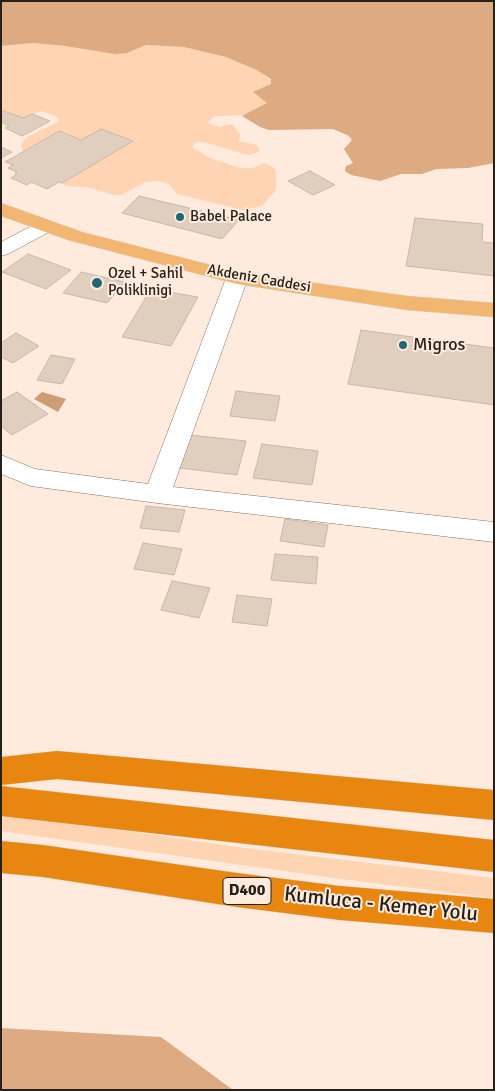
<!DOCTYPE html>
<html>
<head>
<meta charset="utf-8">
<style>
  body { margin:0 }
  #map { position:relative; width:495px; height:1091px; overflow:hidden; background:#feebdd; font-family:Signika,sans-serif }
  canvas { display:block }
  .frame { position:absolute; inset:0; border:2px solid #26201a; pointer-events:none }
</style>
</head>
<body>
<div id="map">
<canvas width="495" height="1091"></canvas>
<div class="frame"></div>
</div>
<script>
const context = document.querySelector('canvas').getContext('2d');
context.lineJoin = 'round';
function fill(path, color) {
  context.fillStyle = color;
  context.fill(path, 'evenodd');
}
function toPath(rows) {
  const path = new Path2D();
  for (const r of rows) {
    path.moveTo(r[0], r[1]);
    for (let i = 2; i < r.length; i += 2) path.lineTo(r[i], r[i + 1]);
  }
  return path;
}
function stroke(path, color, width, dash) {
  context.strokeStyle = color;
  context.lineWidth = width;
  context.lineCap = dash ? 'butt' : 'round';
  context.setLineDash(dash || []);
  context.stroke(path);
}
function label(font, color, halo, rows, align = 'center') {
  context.font = font + ' Signika,sans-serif';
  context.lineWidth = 4;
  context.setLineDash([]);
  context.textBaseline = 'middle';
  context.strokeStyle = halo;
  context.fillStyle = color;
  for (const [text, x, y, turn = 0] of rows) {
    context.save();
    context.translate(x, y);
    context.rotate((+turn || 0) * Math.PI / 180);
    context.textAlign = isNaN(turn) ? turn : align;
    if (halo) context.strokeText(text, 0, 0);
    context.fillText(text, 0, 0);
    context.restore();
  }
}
const green = toPath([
  [34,43,65,46,109,53,127,53,146,45,184,47,226,57,260,70,272,82,267,87,253,92,267,103,247,115,217,116,212,118,208,123,219,127,232,124,240,134,239,141,257,145,260,151,250,155,244,154,204,142,196,142,192,147,210,158,241,168,253,168,264,163,269,165,276,170,276,190,262,206,243,210,177,194,169,184,157,181,145,182,121,195,114,195,86,187,66,186,62,183,133,141,101,129,81,140,59,131,23,151,21,144,27,137,60,121,56,116,42,111,23,118,1,110,1,46],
  [1,816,97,827,245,848,494,878,494,898,341,879,1,831]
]);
const forest = toPath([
  [1,1,494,1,494,163,468,168,436,169,422,174,401,174,380,181,351,175,345,171,346,166,353,163,344,149,352,140,349,136,333,129,269,130,260,127,242,116,267,103,253,92,271,84,271,79,257,70,226,57,184,47,146,45,127,53,115,54,65,46,34,43,1,46],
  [1,1028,161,1037,233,1090,1,1090]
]);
const water = toPath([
  [42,392,66,399,58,412,34,399]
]);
const building = toPath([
  [1,110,23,118,32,114,50,121,22,136,5,128,9,126,1,122,1,110],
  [101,129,133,141,62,183,59,182,47,189,31,182,27,185,11,178,17,174,15,173,17,172,8,168,13,165,5,162,59,131,81,140,101,129],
  [1,147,12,152,1,158,1,147],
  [310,171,335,185,313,195,288,181,310,171],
  [139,196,239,220,222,239,122,213,139,196],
  [415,218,483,224,482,242,494,243,494,276,406,266,415,218],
  [28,254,71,270,46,289,2,272,28,254],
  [81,272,125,282,107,303,63,293,81,272],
  [151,289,198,297,171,346,122,337,151,289],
  [361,330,494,348,494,405,348,384,361,330],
  [16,333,39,346,13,363,1,357,1,343,16,333],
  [51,355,75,359,62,384,37,380,51,355],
  [236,391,280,396,275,421,230,416,236,391],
  [17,392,48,414,12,435,1,426,1,401,17,392],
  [190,435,246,441,237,475,180,468,190,435],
  [262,444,318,451,312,485,253,478,262,444],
  [146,506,185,510,179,532,140,528,146,506],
  [285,519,328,525,324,547,280,541,285,519],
  [143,543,182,549,174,575,134,569,143,543],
  [275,554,318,557,316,584,271,580,275,554],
  [172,581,210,588,199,618,161,610,172,581],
  [237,595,272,599,267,626,232,622,237,595]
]);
const minor = toPath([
  [46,220,53,222,56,226,53,230,8,254,1,256,1,242,39,222,46,220],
  [237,272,245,273,248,278,173,487,494,522,494,542,157,503,31,486,1,474,1,455,35,469,148,484,226,278,229,273,237,272]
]);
const major = toPath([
  [1,203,82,232,238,272,407,296,494,303,494,317,407,310,237,284,68,240,1,216,1,203]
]);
const highway = toPath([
  [57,751,494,790,494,820,57,779,1,785,1,757,57,751],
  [1,786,494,840,494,872,1,816,1,786],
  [1,841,43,845,237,873,340,886,494,899,494,933,340,920,237,907,43,877,1,873,1,841]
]);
const markers = [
  [180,217,5,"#1f6874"],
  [97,283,6,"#1f6874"],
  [403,345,5,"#1f6874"]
];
const farPoinames = [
  ["Babel Palace",190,217],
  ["Ozel + Sahil",108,274],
  ["Poliklinigi",108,291]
];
const farStreetnames = [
  ["Akdeniz Caddesi",259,279,10]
];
const shields = [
  [247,891,48]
];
const shieldNames = [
  ["D400",247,891]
];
const poiNames = [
  ["Migros",413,345]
];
const nearStreetnames = [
  ["Kumluca - Kemer Yolu",381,905,6]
];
fill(green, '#fed4b2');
fill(forest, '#ddaa81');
fill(water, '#ce9d73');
fill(building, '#e0cebf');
stroke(building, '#c8b7a8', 1);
stroke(minor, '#827265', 1);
stroke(major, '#d8d7d6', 1);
stroke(highway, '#d8d7d6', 1);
fill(minor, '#fff');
fill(major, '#f2b670');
fill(highway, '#e98610');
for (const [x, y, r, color] of markers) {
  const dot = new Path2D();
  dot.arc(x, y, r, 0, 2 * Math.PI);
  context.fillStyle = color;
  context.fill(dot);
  stroke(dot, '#feebdd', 2);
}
label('15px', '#26201a', '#feebdd', farPoinames, 'left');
label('15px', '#26201a', '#feebdd', farStreetnames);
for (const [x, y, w] of shields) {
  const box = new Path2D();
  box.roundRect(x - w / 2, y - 13.5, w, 27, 4);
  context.fillStyle = '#feebdd';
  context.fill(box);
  stroke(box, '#26201a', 1);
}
label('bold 16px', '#26201a', null, shieldNames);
label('18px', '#26201a', '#feebdd', poiNames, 'left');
label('21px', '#26201a', '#feebdd', nearStreetnames);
</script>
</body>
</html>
